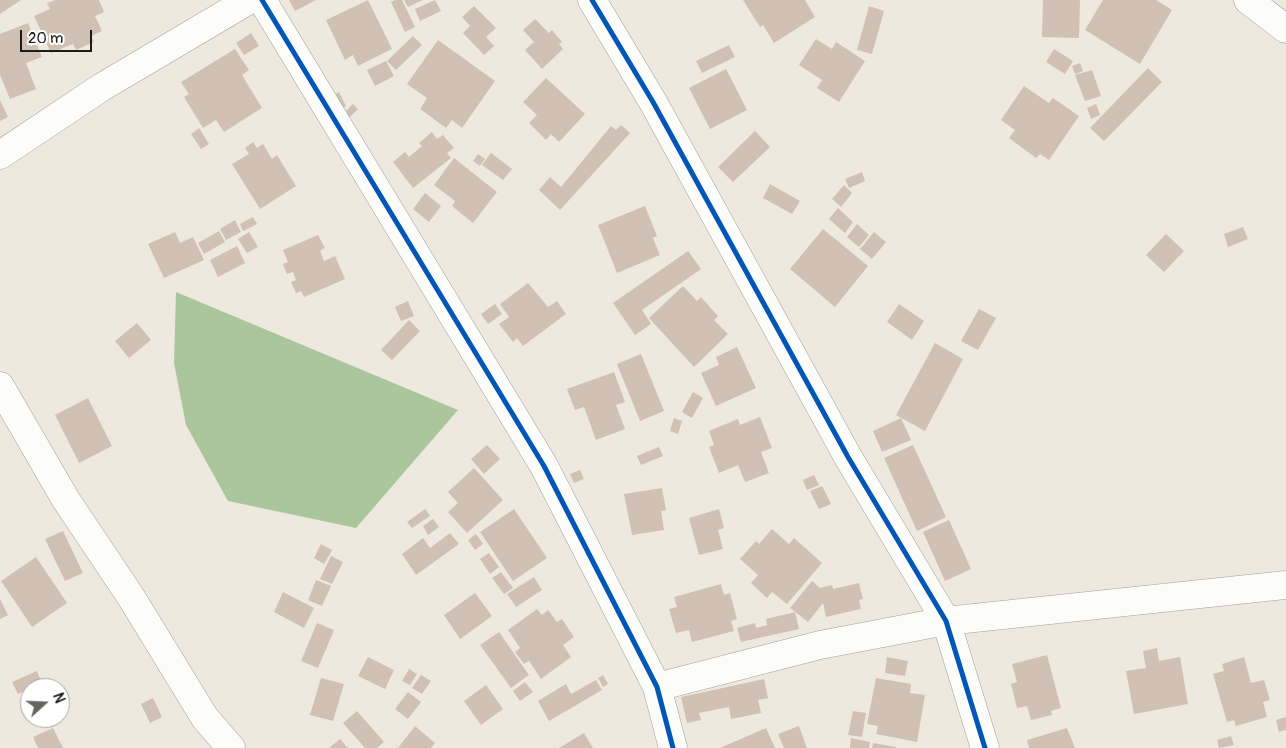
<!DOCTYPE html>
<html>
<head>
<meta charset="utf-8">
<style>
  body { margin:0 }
  #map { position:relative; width:1286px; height:748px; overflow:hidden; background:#eee9de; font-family:Pangolin,sans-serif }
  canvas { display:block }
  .north { position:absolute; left:20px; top:678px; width:50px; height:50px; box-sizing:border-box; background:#fff; border:1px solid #a4a4a4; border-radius:50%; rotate:70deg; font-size:14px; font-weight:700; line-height:20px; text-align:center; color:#1c1c1c }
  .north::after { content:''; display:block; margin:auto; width:18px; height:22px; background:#666460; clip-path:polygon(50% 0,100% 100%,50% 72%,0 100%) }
  .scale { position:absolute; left:20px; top:30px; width:72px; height:22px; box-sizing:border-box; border:2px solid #1c1c1c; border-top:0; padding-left:6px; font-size:15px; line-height:18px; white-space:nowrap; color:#1c1c1c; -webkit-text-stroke:4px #fff; paint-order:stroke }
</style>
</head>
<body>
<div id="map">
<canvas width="1286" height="748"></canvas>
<div class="north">N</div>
<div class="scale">20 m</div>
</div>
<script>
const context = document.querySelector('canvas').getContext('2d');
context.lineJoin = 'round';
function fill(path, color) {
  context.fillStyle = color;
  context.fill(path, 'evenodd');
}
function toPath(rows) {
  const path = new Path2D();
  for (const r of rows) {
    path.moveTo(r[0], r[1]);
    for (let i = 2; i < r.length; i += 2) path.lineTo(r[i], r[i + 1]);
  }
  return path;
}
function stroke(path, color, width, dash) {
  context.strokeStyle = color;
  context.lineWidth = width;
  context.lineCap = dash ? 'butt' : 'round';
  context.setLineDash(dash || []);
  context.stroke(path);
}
const forest = toPath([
  [176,292,458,410,356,528,228,501,186,425,174,363]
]);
const building = toPath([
  [0,0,21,0,0,14],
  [55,0,99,0,104,12,95,16,102,31,91,36,94,42,76,50,73,44,51,53,34,16,50,9,47,3],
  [289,0,316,0,295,11],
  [368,0,392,49,358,66,353,55,345,60,326,20],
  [395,0,402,0,415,27,405,32,391,2],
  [404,0,423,0,408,7],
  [435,0,441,11,420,21,415,9],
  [743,0,805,0,815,17,774,43,763,25,760,27],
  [1043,0,1080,0,1079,38,1042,37],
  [1103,0,1156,0,1172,10,1140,64,1085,30],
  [474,6,496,28,486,37,494,46,484,55,463,33,470,26,462,17],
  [869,6,884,11,872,54,857,50],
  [535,19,549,33,552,30,562,42,559,44,563,49,542,69,525,50,534,42,523,30],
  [28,23,42,57,26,63,36,89,10,99,0,75,0,34],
  [251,33,259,46,244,55,236,43],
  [413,36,422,45,396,70,387,61],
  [816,39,832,49,836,42,865,61,839,102,817,88,822,80,799,65],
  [438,40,495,81,462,128,452,120,446,128,420,109,427,98,407,84],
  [729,45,735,57,702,73,696,61],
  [235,49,249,70,242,75,262,108,224,132,216,120,203,128,184,97,189,94,181,82],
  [1054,49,1073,61,1065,74,1046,62],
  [386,61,394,76,375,86,367,70],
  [1080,63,1083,71,1075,74,1072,66],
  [1148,68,1162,82,1104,141,1090,128],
  [726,69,747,110,710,129,689,88],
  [1092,70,1101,96,1085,101,1075,75],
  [546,78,585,114,559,142,551,134,546,140,529,123,537,115,523,102],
  [1024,86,1049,103,1053,98,1079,116,1049,160,1040,154,1036,158,1009,138,1015,130,1001,120],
  [339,92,346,106,339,110,332,96],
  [0,100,8,117,0,121],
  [353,104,358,109,349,118,344,113],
  [1096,104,1100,115,1091,119,1087,108],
  [621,125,630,133,560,210,539,190,550,177,561,187,611,126,616,130],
  [199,128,209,144,201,149,191,134],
  [755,131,770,147,733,182,718,167],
  [432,132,437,139,443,135,454,148,447,153,451,158,413,188,393,162,405,152,409,157,422,146,419,143],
  [253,142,257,148,263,144,272,159,277,155,296,186,260,209,232,164,249,154,245,148],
  [491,153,512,169,503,180,482,165],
  [478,154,485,159,480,166,473,161],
  [454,158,497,192,473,223,452,206,455,201,434,185],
  [862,172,865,181,849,188,845,179],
  [770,184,800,201,792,214,763,198],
  [844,185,852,193,841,207,832,199],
  [425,193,441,206,429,222,413,209],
  [645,206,657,236,653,238,660,255,617,273,598,225],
  [838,208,853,222,845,233,829,219],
  [253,217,257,224,243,231,240,224],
  [235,220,241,232,226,240,220,229],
  [857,224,869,235,859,247,847,237],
  [1243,227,1248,239,1228,247,1224,234],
  [823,229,868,266,835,307,790,269],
  [219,231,225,242,204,254,198,243],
  [175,232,180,243,193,237,204,260,164,278,148,244],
  [249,232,258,247,247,253,238,239],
  [874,232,886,242,872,259,860,249],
  [1166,234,1184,251,1164,272,1146,255],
  [318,235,325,248,320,251,324,261,335,256,345,279,304,297,301,291,296,293,291,282,296,280,293,272,287,274,283,264,288,262,283,250],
  [237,246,245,263,218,277,210,260],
  [688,251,701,269,642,310,651,324,635,335,613,303],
  [528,283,548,307,557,301,566,314,523,346,517,338,513,342,499,324,509,317,500,304],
  [683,286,697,301,701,297,718,316,714,320,728,334,694,367,649,318],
  [408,301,414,316,401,321,395,307],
  [495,304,502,314,488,324,481,314],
  [899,304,924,321,912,340,887,322],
  [979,309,996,318,978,350,961,341],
  [409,320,420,331,392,360,381,350],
  [137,323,151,340,129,358,115,341],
  [935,343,963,359,925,431,896,415],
  [737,347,756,388,716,406,701,373,719,365,716,357],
  [641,354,664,411,640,421,617,364],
  [614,372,625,402,616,405,625,429,596,440,584,407,575,410,567,389],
  [693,392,703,398,692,418,682,412],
  [88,398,112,446,79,463,55,415],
  [760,417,772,448,761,452,769,473,745,482,738,465,719,473,709,447,714,445,709,431,738,419,740,425],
  [674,418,682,421,678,434,670,431],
  [901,418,911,440,882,452,873,431],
  [487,445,500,459,484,474,471,459],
  [913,445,946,517,917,531,884,458],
  [659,447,663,456,641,465,637,456],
  [474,468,503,500,467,533,448,512,458,503,448,492],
  [580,470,584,479,574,483,570,474],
  [814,475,819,485,807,490,803,480],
  [822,486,831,504,819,509,810,491],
  [662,488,666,510,661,511,664,530,632,535,624,494],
  [425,509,430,516,412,528,407,522],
  [514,509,547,558,513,581,480,532],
  [719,509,724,528,718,530,723,549,699,555,689,518],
  [433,519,439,527,428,535,423,526],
  [949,520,971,569,945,581,923,532],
  [772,529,789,544,794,538,822,563,787,604,772,592,767,598,751,583,758,575,740,559,756,541,759,544],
  [63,531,83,573,65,581,45,539],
  [450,533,459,544,416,575,402,554,423,538,430,548],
  [476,534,483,544,475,550,468,540],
  [321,544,332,550,324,564,314,558],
  [489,553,499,567,490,574,480,559],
  [331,556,343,562,332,584,320,579],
  [36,557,67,603,32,627,1,581],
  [501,572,513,588,504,594,492,578],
  [534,577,542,590,516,607,507,594],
  [316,580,331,586,322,606,308,600],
  [812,581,820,588,832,585,833,589,859,583,863,599,859,600,861,609,826,617,823,603,808,622,790,608],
  [721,584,724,595,730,593,737,619,731,621,734,631,692,642,689,630,676,633,669,609,677,607,674,597],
  [283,592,314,608,304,628,274,612],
  [475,593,492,616,460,639,444,615],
  [0,599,8,615,0,619],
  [537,609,542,615,548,610,557,622,562,619,574,637,563,645,571,657,541,679,529,661,524,664,515,652,520,648,508,630],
  [795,612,799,629,741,642,737,628,755,623,756,628,767,625,766,619],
  [317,623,334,630,318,668,301,661],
  [499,632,529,675,511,688,480,645],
  [1157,648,1159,661,1180,657,1188,704,1134,714,1126,671,1146,668,1143,651],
  [1047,655,1061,708,1051,711,1052,715,1031,720,1027,706,1017,708,1011,684,1017,682,1012,664],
  [368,657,394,670,385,689,358,676],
  [887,657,908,661,905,676,885,673],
  [1244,657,1251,683,1264,680,1270,700,1263,702,1267,717,1236,726,1234,720,1227,722,1213,674,1224,671,1222,664],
  [409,669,417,674,410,685,402,681],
  [37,671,42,684,18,694,12,682],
  [421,675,431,681,422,694,412,688],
  [603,675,608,684,603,687,598,678],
  [321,678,344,684,333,721,310,715],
  [876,678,911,684,910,693,925,695,917,742,876,734,878,726,867,724],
  [764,679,768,698,758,700,761,713,731,719,729,707,699,713,701,720,687,723,681,697],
  [596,680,602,690,549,721,538,701,566,684,571,694],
  [525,682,533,692,520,701,513,691],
  [486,685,503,709,481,725,464,701],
  [408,692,421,702,408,719,395,709],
  [153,698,162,717,150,723,141,704],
  [357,711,384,742,377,748,365,748,343,723],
  [853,711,866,713,862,737,848,735],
  [1286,717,1286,730,1279,732,1276,720],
  [415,726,435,743,431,748,398,748],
  [799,726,807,748,784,748,778,734],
  [53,728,63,748,38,748,33,737],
  [766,728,775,748,720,748],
  [1067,728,1075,748,1029,748,1027,740],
  [584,733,593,748,559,748],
  [1231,736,1234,745,1219,748,1217,740],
  [851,738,870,742,869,748,850,748],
  [340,739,348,748,329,748],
  [873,743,896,747,896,748,872,748]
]);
const minor = toPath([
  [262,0,544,466,657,687,673,748],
  [592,0,653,102,848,457,946,621,985,748],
  [1248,0,1286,29],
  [0,155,102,87,249,0],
  [0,386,66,500,131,597,205,718,231,748],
  [657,687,820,645,946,621,1286,585]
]);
const cycleway = toPath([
  [262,0,544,466,657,687,673,748],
  [592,0,653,102,848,457,946,621,985,748]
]);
fill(forest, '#abc69c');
fill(building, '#d1c0b4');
stroke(minor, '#a29f99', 29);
stroke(minor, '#fcfcfa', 28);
stroke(cycleway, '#0057b8', 5);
</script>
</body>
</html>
